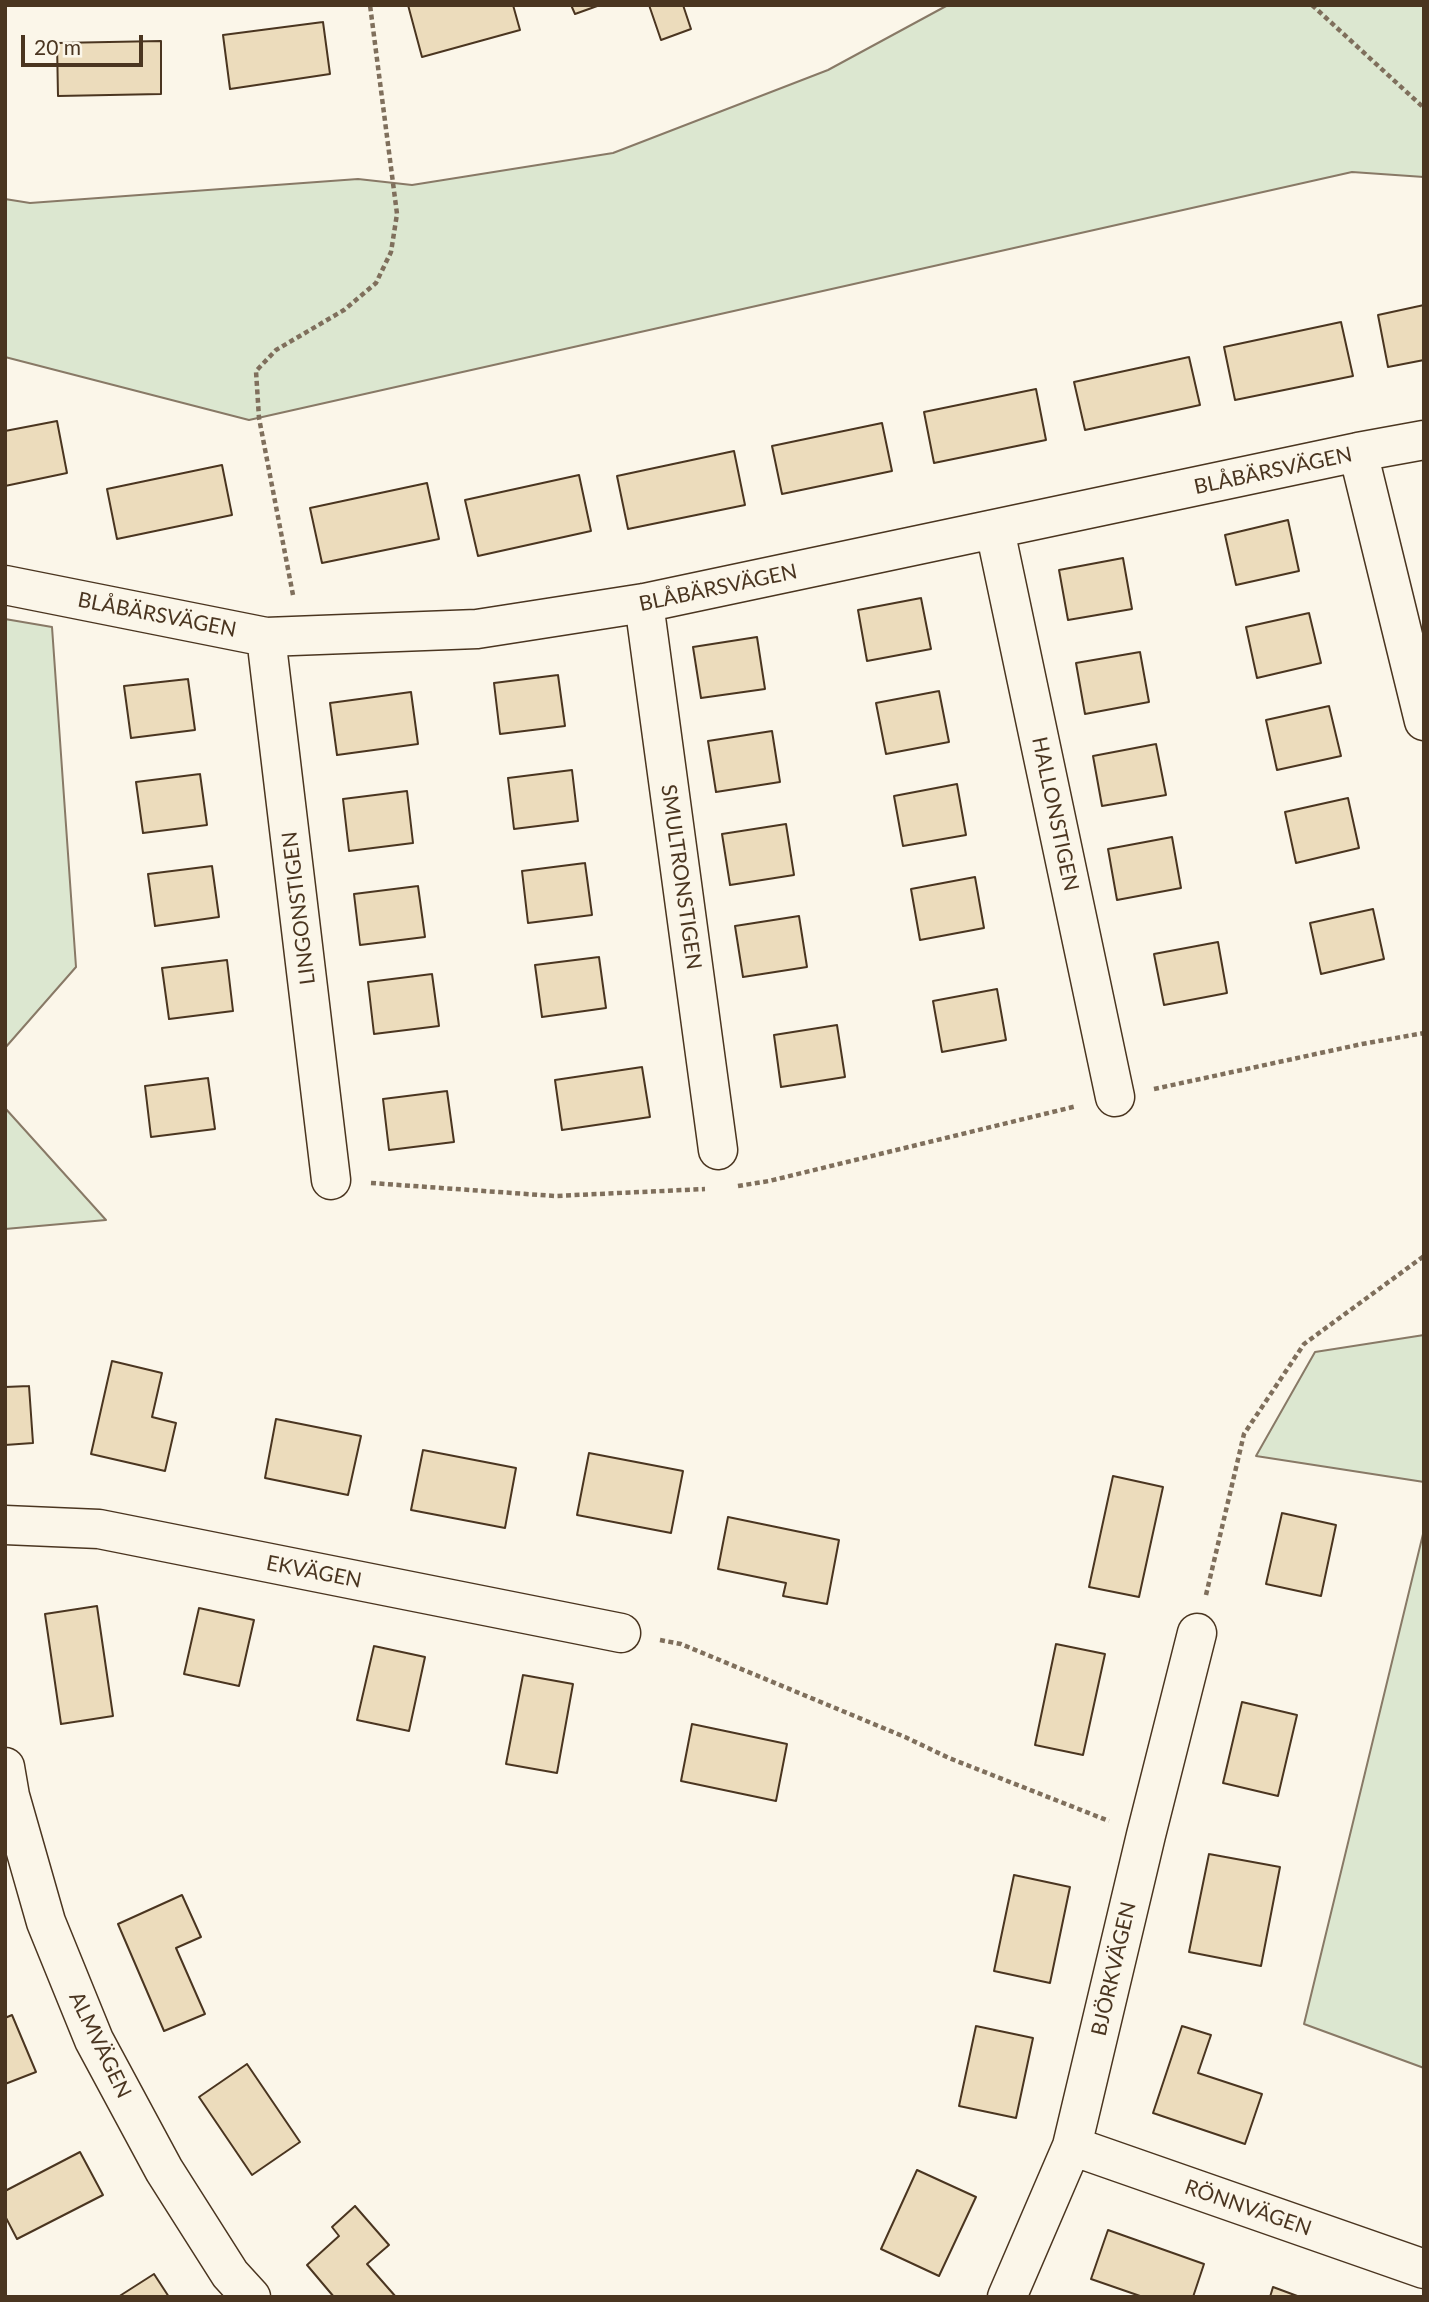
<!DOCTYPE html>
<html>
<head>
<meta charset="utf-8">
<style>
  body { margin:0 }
  #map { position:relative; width:1429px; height:2302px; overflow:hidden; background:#fbf6e9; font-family:Lato,sans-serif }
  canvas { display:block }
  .frame { position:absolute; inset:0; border:7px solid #4a3520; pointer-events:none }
  .scale { position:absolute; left:21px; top:35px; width:122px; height:32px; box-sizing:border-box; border:4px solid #4a3520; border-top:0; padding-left:9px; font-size:21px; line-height:24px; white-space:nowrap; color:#4a3520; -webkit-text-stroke:5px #fbf6e9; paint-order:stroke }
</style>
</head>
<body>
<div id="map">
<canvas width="1429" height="2302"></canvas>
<div class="frame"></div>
<div class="scale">20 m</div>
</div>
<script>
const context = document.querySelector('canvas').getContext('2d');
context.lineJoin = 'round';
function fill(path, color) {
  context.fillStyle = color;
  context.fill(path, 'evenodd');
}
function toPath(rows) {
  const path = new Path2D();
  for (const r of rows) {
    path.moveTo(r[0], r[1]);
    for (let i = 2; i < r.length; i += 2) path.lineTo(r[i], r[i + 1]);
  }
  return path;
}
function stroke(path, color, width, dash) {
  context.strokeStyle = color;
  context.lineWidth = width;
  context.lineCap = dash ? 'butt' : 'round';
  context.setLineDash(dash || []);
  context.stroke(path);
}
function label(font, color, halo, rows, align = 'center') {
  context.font = font + ' Lato,sans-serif';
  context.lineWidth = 5;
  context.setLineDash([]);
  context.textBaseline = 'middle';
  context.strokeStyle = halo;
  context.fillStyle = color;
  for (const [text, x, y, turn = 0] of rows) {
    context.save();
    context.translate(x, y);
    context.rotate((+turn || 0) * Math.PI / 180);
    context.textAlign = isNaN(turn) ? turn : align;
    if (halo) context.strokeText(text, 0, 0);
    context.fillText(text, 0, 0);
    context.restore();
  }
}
const green = toPath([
  [948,5,1424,5,1424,177,1352,172,249,420,5,357,5,199,30,203,358,179,412,185,613,153,828,70,948,5],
  [5,619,52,627,76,967,5,1048,5,619],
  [5,1108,106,1220,5,1229,5,1108],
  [1424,1335,1424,1482,1256,1456,1315,1352,1424,1335],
  [1424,1530,1424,2068,1304,2024,1424,1530]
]);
const building = toPath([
  [408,5,513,5,520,30,422,57,408,5],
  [571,5,600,5,575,14,571,5],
  [649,5,683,5,691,29,661,40,649,5],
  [323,22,330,74,230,89,223,35,323,22],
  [161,41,161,94,58,96,57,43,161,41],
  [1424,305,1424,360,1388,367,1378,315,1424,305],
  [1341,322,1353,376,1235,400,1224,347,1341,322],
  [1189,357,1200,405,1085,430,1074,382,1189,357],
  [1036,389,1046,440,934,463,924,412,1036,389],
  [57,421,67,473,5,486,5,431,57,421],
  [882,423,892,471,782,494,772,446,882,423],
  [734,451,745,505,628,529,617,476,734,451],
  [222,465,232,515,117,539,107,489,222,465],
  [579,475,591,531,478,556,465,500,579,475],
  [427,483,439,539,322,563,310,508,427,483],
  [1288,520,1299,571,1236,585,1225,535,1288,520],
  [1123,558,1132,609,1068,620,1059,570,1123,558],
  [921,598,931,649,867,661,858,610,921,598],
  [1309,613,1321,663,1257,678,1246,627,1309,613],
  [757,637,765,689,701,698,693,647,757,637],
  [1140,652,1149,702,1085,714,1076,663,1140,652],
  [558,675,565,726,500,734,494,683,558,675],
  [188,679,195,730,131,738,124,686,188,679],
  [939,691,949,742,886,754,876,703,939,691],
  [411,692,418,744,337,755,330,703,411,692],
  [1329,706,1341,756,1277,770,1266,720,1329,706],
  [772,731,780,782,716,792,708,741,772,731],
  [1156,744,1166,795,1102,806,1093,756,1156,744],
  [572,770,578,821,514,829,508,778,572,770],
  [200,774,207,825,143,833,136,782,200,774],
  [957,784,966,835,903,846,894,796,957,784],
  [407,791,413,843,349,851,343,799,407,791],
  [1348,798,1359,848,1296,863,1285,812,1348,798],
  [786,824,794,875,730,885,722,834,786,824],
  [1172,837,1181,888,1117,900,1108,849,1172,837],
  [585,863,592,915,528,923,522,871,585,863],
  [212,866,219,917,155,926,148,874,212,866],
  [975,877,984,928,920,940,911,889,975,877],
  [418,886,425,937,360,945,354,894,418,886],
  [1373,909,1384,959,1321,974,1310,923,1373,909],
  [799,916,807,967,743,977,735,926,799,916],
  [1218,942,1227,993,1164,1005,1154,954,1218,942],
  [599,957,606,1008,542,1017,535,965,599,957],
  [227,960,233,1011,169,1019,162,968,227,960],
  [432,974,439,1026,374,1034,368,982,432,974],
  [997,989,1006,1040,942,1052,933,1001,997,989],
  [837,1025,845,1077,781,1087,774,1035,837,1025],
  [642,1067,650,1117,562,1130,555,1080,642,1067],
  [208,1078,215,1129,151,1137,145,1086,208,1078],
  [447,1091,454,1142,389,1150,383,1099,447,1091],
  [112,1361,162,1373,152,1417,176,1423,165,1471,91,1454,112,1361],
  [29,1386,33,1443,5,1445,5,1387,29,1386],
  [276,1419,361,1436,348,1495,265,1478,276,1419],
  [423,1450,516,1468,505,1528,411,1510,423,1450],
  [589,1453,683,1471,671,1533,577,1515,589,1453],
  [1113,1476,1163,1487,1139,1597,1089,1587,1113,1476],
  [1282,1513,1336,1525,1321,1596,1266,1584,1282,1513],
  [728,1517,839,1540,827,1604,783,1596,786,1583,718,1569,728,1517],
  [97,1606,113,1716,61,1724,45,1614,97,1606],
  [199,1608,254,1620,239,1686,184,1674,199,1608],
  [1056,1644,1105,1654,1083,1755,1035,1745,1056,1644],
  [374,1646,425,1657,409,1731,357,1720,374,1646],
  [523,1675,573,1684,557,1773,506,1764,523,1675],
  [1242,1702,1297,1715,1278,1796,1223,1783,1242,1702],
  [692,1724,787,1744,776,1801,681,1781,692,1724],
  [1209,1854,1280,1867,1261,1966,1189,1952,1209,1854],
  [1014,1875,1070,1887,1050,1983,994,1971,1014,1875],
  [182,1895,201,1937,176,1948,205,2014,164,2031,118,1924,182,1895],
  [12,2015,36,2072,5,2084,5,2018,12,2015],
  [976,2026,1033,2038,1016,2118,959,2106,976,2026],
  [1182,2026,1211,2035,1198,2073,1262,2094,1245,2144,1153,2113,1182,2026],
  [247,2064,300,2142,252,2175,199,2097,247,2064],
  [80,2152,103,2195,17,2239,5,2216,5,2191,80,2152],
  [917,2170,976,2197,939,2276,881,2249,917,2170],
  [355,2206,389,2245,367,2264,396,2297,334,2297,307,2265,339,2236,332,2227,355,2206],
  [1108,2230,1204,2264,1193,2297,1143,2297,1091,2279,1108,2230],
  [154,2274,169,2297,118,2297,154,2274],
  [1273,2287,1300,2297,1270,2297,1273,2287]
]);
const path = toPath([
  [1312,5,1424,108],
  [293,595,259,418,256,371,276,350,344,310,376,283,391,252,397,214,370,5],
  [1154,1089,1362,1044,1424,1033],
  [371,1183,555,1196,705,1189],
  [738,1186,769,1181,1077,1106],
  [1206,1595,1244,1434,1304,1344,1424,1256],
  [660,1640,681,1644,905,1737,949,1758,1109,1821]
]);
const minor = toPath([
  [1358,452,1424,721],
  [995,530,1115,1097],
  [5,585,266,637,477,629,644,603,1358,452,1424,440],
  [644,603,718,1150],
  [266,637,331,1180],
  [5,1525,99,1529,621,1633],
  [5,1767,10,1796,46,1922,94,2040,164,2170,230,2274,251,2297],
  [1072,2146,1424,2269],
  [1007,2297,1072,2146,1146,1835,1197,1633]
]);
const streetNames = [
  ["BLÅBÄRSVÄGEN",1273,471,-12],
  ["BLÅBÄRSVÄGEN",718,588,-12],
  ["BLÅBÄRSVÄGEN",157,615,11],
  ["HALLONSTIGEN",1055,814,78],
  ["SMULTRONSTIGEN",681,877,82],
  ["LINGONSTIGEN",299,908,-97],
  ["EKVÄGEN",314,1572,11],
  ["BJÖRKVÄGEN",1114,1969,-77],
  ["ALMVÄGEN",100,2045,64],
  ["RÖNNVÄGEN",1248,2208,19]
];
fill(green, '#dce7d0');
stroke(green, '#887966', 2);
fill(building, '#ecdcbc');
stroke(building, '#4a3520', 2);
stroke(minor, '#4a3520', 41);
stroke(path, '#7f6f5c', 4.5, [5, 3.5]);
stroke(minor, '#fbf6e9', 38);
label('21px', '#4a3520', '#fbf6e9', streetNames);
</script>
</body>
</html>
